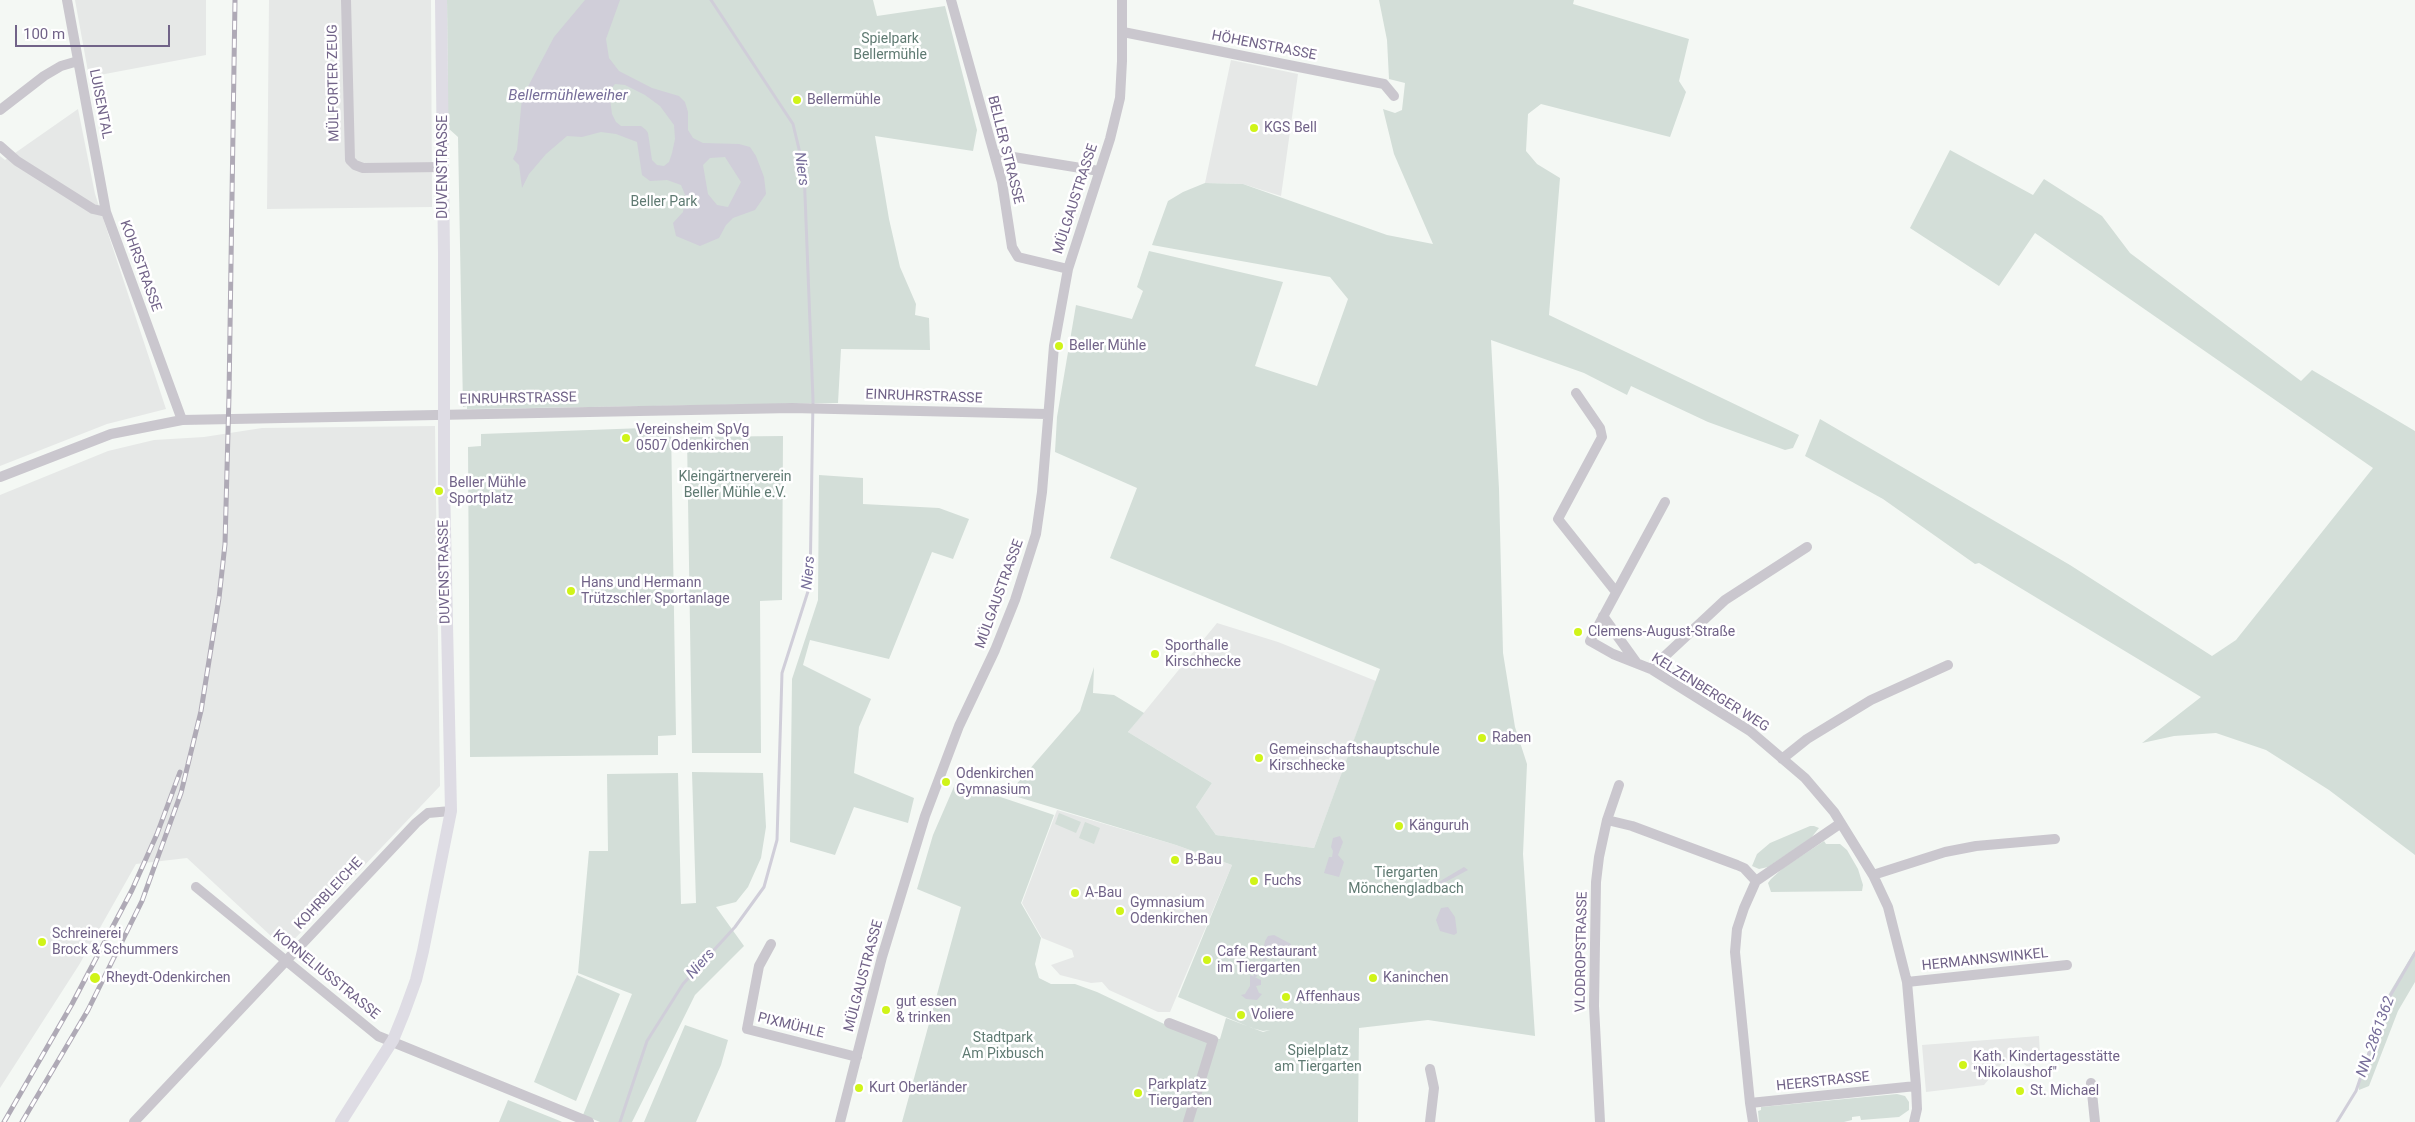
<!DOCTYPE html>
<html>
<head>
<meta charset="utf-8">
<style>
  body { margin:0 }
  #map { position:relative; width:2415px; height:1122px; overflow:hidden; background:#f4f8f4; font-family:Roboto,sans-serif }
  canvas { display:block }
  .scale { position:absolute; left:15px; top:25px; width:155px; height:22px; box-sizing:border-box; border:2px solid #716388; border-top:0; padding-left:6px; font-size:15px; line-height:18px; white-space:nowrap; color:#716388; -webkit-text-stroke:4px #fff; paint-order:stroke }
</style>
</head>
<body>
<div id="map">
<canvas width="2415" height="1122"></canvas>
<div class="scale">100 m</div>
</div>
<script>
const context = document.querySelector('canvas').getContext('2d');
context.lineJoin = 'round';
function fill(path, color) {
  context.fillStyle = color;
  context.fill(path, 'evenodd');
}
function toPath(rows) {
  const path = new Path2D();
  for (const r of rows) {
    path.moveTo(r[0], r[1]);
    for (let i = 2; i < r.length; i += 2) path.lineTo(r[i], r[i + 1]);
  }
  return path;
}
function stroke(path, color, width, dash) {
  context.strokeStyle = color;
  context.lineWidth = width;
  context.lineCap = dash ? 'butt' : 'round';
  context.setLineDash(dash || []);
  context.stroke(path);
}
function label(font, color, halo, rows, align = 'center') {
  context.font = font + ' Roboto,sans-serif';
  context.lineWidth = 5;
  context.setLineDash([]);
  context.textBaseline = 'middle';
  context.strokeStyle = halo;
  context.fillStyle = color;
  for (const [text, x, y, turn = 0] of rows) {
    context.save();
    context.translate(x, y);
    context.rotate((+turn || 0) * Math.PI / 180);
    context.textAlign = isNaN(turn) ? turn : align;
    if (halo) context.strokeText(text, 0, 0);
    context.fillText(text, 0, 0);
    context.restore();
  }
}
const built = toPath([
  [75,0,206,0,206,55,89,77],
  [269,0,431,0,432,207,267,209],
  [1231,60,1298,74,1281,196,1243,184,1205,183],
  [78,109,95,194,166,409,107,424,0,466,0,156,5,160],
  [435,426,440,786,285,949,187,858,136,864,79,965,0,1088,0,495,108,451,154,440,204,437,262,428],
  [1217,623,1278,642,1376,681,1314,848,1216,835,1196,807,1212,783,1128,732],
  [1057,810,1176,845,1232,865,1170,1012,1158,1012,1109,990,1102,982,1091,983,1060,975,1051,965,1074,957,1072,950,1042,938,1022,903],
  [2039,1036,2040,1056,2029,1068,2019,1060,2004,1061,1984,1085,1926,1092,1922,1045]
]);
const green = toPath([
  [447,0,873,0,877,16,945,6,977,130,973,151,875,136,889,219,900,267,916,304,915,315,929,318,930,350,841,349,838,403,467,409,467,406,463,407,458,137,448,128],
  [1379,0,1574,0,1573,4,1689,39,1679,81,1686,92,1670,137,1541,104,1528,114,1526,151,1537,164,1560,178,1549,315,1799,435,1793,448,1785,450,1708,422,1631,386,1627,395,1584,373,1491,340,1499,489,1503,653,1515,727,1527,764,1523,854,1535,1036,1428,1020,1359,1028,1358,1122,902,1122,961,907,917,889,933,835,956,782,1054,815,1021,903,1041,938,1035,964,1039,978,1051,984,1075,984,1097,992,1181,1032,1220,1039,1226,1018,1263,1032,1270,1030,1263,1031,1252,1028,1178,997,1232,865,1176,845,1008,794,1080,711,1094,667,1093,693,1114,695,1144,713,1128,732,1212,783,1196,807,1216,835,1314,848,1380,669,1110,558,1137,488,1055,452,1057,417,1076,305,1132,319,1143,291,1137,287,1149,251,1283,282,1255,366,1317,386,1348,299,1330,277,1152,245,1168,201,1183,192,1205,183,1243,184,1387,235,1433,244,1394,154,1383,109,1395,113,1402,110,1405,83,1389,79,1387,40],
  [1950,150,2033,195,2044,179,2102,216,2130,253,2301,381,2312,370,2415,431,2415,855,2329,790,2266,750,2216,733,2174,736,2142,743,2201,697,1979,563,1975,564,1883,499,1805,456,1820,419,2070,565,2212,656,2236,640,2373,468,2035,233,1999,286,1910,228],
  [671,427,676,735,658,736,658,755,470,757,468,447,481,446,481,434],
  [783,436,782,600,760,601,761,753,692,753,687,437],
  [819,475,863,478,863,504,939,508,969,519,953,559,932,552,889,659,810,640,803,665,871,699,859,727,854,773,914,798,908,823,854,807,835,855,790,842,792,679,818,600],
  [692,772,763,773,766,827,761,858,748,887,736,902,716,907,744,946,695,995,632,1122,600,1122,583,1115,632,994,578,973,589,851,608,851,607,774,678,773,681,904,696,903],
  [1059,813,1081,822,1076,833,1055,824],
  [1085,822,1100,828,1094,844,1079,838],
  [1810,826,1814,826,1819,828,1811,838,1768,867,1759,869,1752,866,1757,854,1770,843],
  [1824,841,1826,844,1840,844,1847,850,1858,869,1863,885,1862,891,1771,892,1768,883,1771,879,1783,868],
  [2415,950,2415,982,2398,1011,2369,1086,2359,1090,2358,1082,2384,1002],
  [577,975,620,994,576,1101,534,1082],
  [685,1025,728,1040,721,1065,696,1122,644,1122],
  [1897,1094,1905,1096,1909,1102,1909,1110,1899,1117,1861,1120,1860,1116,1852,1117,1852,1120,1844,1122,1759,1122,1758,1111,1761,1110,1761,1107],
  [508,1100,560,1121,562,1122,499,1122]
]);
const water = toPath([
  [585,0,620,0,606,39,609,58,619,71,652,88,679,96,685,102,688,112,688,130,693,138,703,143,739,144,750,147,756,156,764,177,766,194,755,210,733,218,726,225,719,238,700,246,676,236,673,223,683,212,686,197,681,185,667,180,650,181,642,175,637,142,616,134,601,132,582,137,567,136,546,154,529,174,522,188,519,165,513,159,517,150,522,98,554,37],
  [615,84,625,85,645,95,660,106,674,125,675,139,672,153,669,162,664,166,657,165,652,160,648,133,646,130,641,126,621,126,616,122,612,114,609,91],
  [725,157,741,182,728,207,717,205,708,194,703,165,710,158],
  [1340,836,1343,842,1338,855,1344,862,1339,877,1324,873,1329,857,1332,857,1333,851,1331,847,1333,838],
  [1464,867,1468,870,1440,885,1437,891,1437,883],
  [1448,907,1455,917,1457,933,1454,935,1440,931,1436,920,1441,908],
  [1274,935,1291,944,1290,950,1284,954,1274,955,1269,952,1264,946,1265,941,1268,936],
  [1250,975,1261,980,1261,985,1256,986,1259,993,1262,994,1257,1000,1246,999,1241,995,1245,994,1250,986]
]);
const stream = toPath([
  [1255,976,1269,952],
  [620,1122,647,1041,683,984,735,927,764,887,777,840,782,673,810,585,813,400,804,170,793,124,711,0],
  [2337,1122,2356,1091,2386,1003,2415,953]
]);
const minor = toPath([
  [67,0,106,212],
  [346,0,350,160,355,165,363,168,443,167],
  [951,0,1002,182,1012,247,1018,257,1068,269],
  [1123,32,1384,84,1394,96],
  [0,110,44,76,61,66,78,61],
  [0,146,17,161,93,209,106,212,182,420],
  [995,154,1099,171],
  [1576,393,1600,428,1602,437,1558,519,1616,592],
  [0,477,111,434,182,420,792,408,1047,414],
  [1665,502,1590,641,1613,654,1651,669,1750,731,1805,778,1834,812,1873,875,1888,907,1907,982,1916,1086,1917,1109,1914,1122],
  [1603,616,1636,662],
  [1651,669,1725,600,1807,547],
  [1782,759,1807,739,1871,700,1948,665],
  [1607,820,1632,826,1737,865,1744,868,1756,881],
  [1873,875,1945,852,1976,846,2055,839],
  [196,887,378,1036,589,1122],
  [771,944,759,966,747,1029,857,1057],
  [1907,982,2067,965],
  [1169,1023,1213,1040,1188,1122],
  [2091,1083,2095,1122],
  [1750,1103,1735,952,1737,929,1744,908,1756,881,1841,823],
  [134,1122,416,823,428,813,451,811],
  [840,1122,882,957,925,816,959,726,995,650,1015,600,1036,534,1042,492,1054,346,1068,269,1110,139,1120,98,1122,61,1122,0],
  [1430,1122,1434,1088,1430,1069],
  [1600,1122,1594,1006,1596,882,1599,857,1607,820,1619,785],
  [1753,1122,1750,1103,1916,1086]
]);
const major = toPath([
  [341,1122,393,1040,404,1013,416,980,423,951,451,811,444,483,444,254,441,0]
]);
const rail = toPath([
  [4,1122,72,1004,132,890,157,834,180,772],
  [22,1122,88,1010,142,901,181,793,201,711,219,598,225,544,229,395,235,0]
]);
const markers = [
  [797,100,5,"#d0f418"],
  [1254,128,5,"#d0f418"],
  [1059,346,5,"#d0f418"],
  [626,438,5,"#d0f418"],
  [439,491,5,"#d0f418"],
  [571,591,5,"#d0f418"],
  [1578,632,5,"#d0f418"],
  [1155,654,5,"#d0f418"],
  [1482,738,5,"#d0f418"],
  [1259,758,5,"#d0f418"],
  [946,782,5,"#d0f418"],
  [1399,826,5,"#d0f418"],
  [1175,860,5,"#d0f418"],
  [1254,881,5,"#d0f418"],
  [1075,893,5,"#d0f418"],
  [1120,911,5,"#d0f418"],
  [42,942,5,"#d0f418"],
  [1207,960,5,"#d0f418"],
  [95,978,6,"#d0f418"],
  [1373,978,5,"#d0f418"],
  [1286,997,5,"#d0f418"],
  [886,1010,5,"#d0f418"],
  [1241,1015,5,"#d0f418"],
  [1963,1065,5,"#d0f418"],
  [859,1088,5,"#d0f418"],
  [2020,1091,5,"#d0f418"],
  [1138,1093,5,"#d0f418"]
];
const parkNames = [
  ["Spielpark",890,39],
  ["Bellermühle",890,55],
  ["Beller Park",664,202],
  ["Kleingärtnerverein",735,477],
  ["Beller Mühle e.V.",735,493],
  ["Tiergarten",1406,873],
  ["Mönchengladbach",1406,889],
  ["Stadtpark",1003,1038],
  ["Am Pixbusch",1003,1054],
  ["Spielplatz",1318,1051],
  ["am Tiergarten",1318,1067]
];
const streetNames = [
  ["HÖHENSTRASSE",1264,46,11],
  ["MÜLFORTER ZEUG",334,83,-91],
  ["LUISENTAL",100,104,79],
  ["BELLER STRASSE",1005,150,76],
  ["DUVENSTRASSE",443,167,-90],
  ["MÜLGAUSTRASSE",1076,199,-72],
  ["KOHRSTRASSE",140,266,70],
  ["EINRUHRSTRASSE",924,397,2],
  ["EINRUHRSTRASSE",518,399,-1],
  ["DUVENSTRASSE",445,572,-91],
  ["MÜLGAUSTRASSE",1000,594,-70],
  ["KELZENBERGER WEG",1710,693,32],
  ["KOHRBLEICHE",329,894,-47],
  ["VLODROPSTRASSE",1582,952,-89],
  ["HERMANNSWINKEL",1985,960,-6],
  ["KORNELIUSSTRASSE",326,975,39],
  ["MÜLGAUSTRASSE",864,976,-75],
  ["PIXMÜHLE",791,1026,14],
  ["HEERSTRASSE",1823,1082,-6]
];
const poiNames = [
  ["Bellermühle",807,100],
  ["KGS Bell",1264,128],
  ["Beller Mühle",1069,346],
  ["Vereinsheim SpVg",636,430],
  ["0507 Odenkirchen",636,446],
  ["Beller Mühle",449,483],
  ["Sportplatz",449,499],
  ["Hans und Hermann",581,583],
  ["Trützschler Sportanlage",581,599],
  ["Clemens-August-Straße",1588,632],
  ["Sporthalle",1165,646],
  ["Kirschhecke",1165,662],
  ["Raben",1492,738],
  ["Gemeinschaftshauptschule",1269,750],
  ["Kirschhecke",1269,766],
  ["Odenkirchen",956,774],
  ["Gymnasium",956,790],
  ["Känguruh",1409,826],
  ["B-Bau",1185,860],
  ["Fuchs",1264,881],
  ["A-Bau",1085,893],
  ["Gymnasium",1130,903],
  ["Odenkirchen",1130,919],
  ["Schreinerei",52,934],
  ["Brock & Schummers",52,950],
  ["Cafe Restaurant",1217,952],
  ["im Tiergarten",1217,968],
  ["Rheydt-Odenkirchen",106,978],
  ["Kaninchen",1383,978],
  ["Affenhaus",1296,997],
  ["gut essen",896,1002],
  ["& trinken",896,1018],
  ["Voliere",1251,1015],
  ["Kath. Kindertagesstätte",1973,1057],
  ["\"Nikolaushof\"",1973,1073],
  ["Parkplatz",1148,1085],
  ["Tiergarten",1148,1101],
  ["Kurt Oberländer",869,1088],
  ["St. Michael",2030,1091]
];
const waterNames = [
  ["Bellermühleweiher",568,96],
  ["Niers",801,169,82],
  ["Niers",809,573,-85],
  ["Niers",701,964,-48],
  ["NN_2861362",2376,1037,-70]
];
fill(built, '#e6e8e7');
fill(green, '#d3ded8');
fill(water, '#d0ced9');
stroke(stream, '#d0ced9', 3);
stroke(minor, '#cac7ce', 10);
stroke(major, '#dedce4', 12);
stroke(rail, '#afaab6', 5);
stroke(rail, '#fff', 3, [9]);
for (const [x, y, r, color] of markers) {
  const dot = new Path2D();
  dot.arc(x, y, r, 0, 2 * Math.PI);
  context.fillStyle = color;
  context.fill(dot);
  stroke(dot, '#fff', 2);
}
label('14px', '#5f7a72', '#fff', parkNames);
label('14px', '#716388', '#fff', streetNames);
label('14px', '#716388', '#fff', poiNames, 'left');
label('italic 15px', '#776e9a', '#fff', waterNames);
</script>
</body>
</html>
